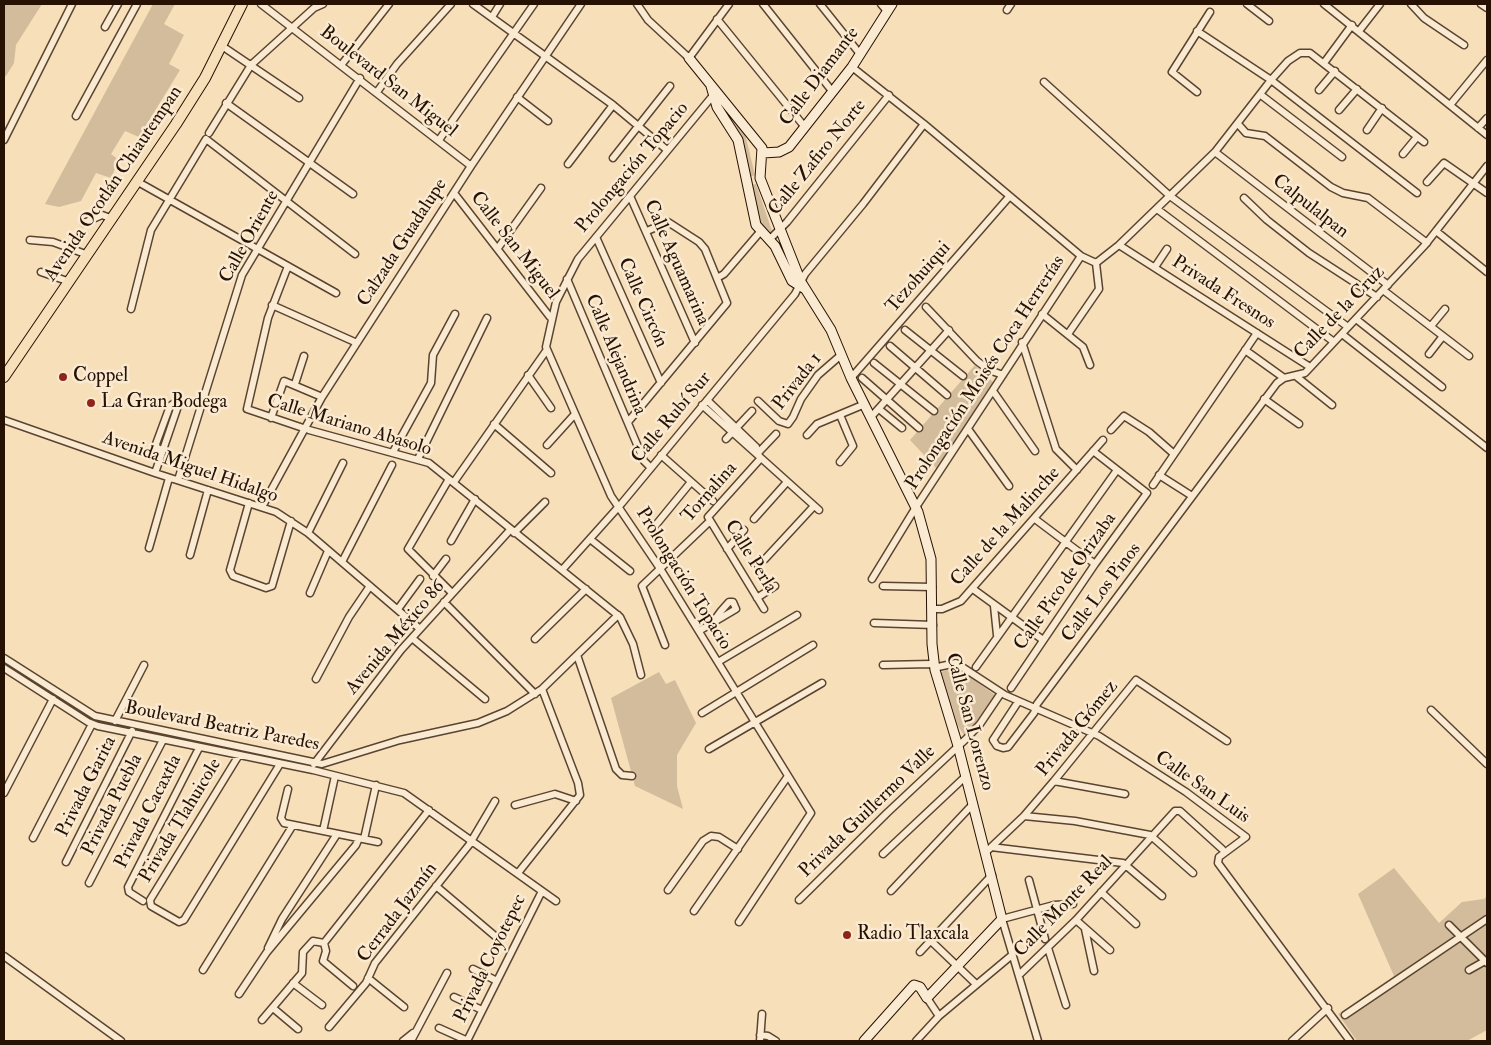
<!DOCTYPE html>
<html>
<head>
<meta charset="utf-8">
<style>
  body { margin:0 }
  #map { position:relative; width:1491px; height:1045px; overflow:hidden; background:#f7dfba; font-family:"IM FELL Double Pica",serif }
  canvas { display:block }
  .frame { position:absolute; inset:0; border:5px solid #261102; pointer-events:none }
</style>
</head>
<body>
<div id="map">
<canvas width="1491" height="1045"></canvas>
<div class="frame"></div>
</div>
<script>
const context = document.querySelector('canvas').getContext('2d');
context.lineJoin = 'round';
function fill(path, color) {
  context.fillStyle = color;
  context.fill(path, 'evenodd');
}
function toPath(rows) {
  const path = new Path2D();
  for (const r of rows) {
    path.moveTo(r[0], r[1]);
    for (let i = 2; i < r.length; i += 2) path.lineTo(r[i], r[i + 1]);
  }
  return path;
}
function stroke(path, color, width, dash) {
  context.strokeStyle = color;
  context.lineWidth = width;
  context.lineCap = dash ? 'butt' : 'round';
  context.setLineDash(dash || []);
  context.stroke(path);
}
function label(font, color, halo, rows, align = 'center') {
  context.font = font + ' "IM FELL Double Pica",serif';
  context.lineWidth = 5;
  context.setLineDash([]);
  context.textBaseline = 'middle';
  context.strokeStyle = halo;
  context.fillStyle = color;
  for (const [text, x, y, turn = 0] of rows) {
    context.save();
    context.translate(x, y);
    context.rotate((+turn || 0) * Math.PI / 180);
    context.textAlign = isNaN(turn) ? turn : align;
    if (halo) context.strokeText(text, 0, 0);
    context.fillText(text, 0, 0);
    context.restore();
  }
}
const green = toPath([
  [4,4,42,4,16,45,14,63,6,76,4,76],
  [153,4,175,4,164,24,184,35,169,64,180,70,139,137,125,131,111,154,119,160,111,178,96,173,81,201,59,207,45,204],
  [722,105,745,134,755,175,747,178,736,135],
  [756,184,772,231,766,236,760,231,749,185],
  [975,365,993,382,937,469,910,440],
  [956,667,995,695,965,737,958,726,941,672],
  [659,672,666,684,675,680,696,723,677,755,677,786,683,809,635,786,611,698],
  [1394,868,1439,923,1462,902,1484,899,1487,896,1487,1030,1467,1041,1357,1041,1338,1014,1394,976,1358,894]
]);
const street = toPath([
  [261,4,471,166],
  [473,4,613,105,667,150],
  [637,4,648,20,689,58,729,4],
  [763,4,832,91],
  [820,4,860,54],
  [881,4,887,11],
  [1247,4,1269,21],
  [1324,4,1487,135],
  [1411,4,1424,18,1464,45],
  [1481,4,1487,8],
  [1007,10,1011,4],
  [492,17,500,4],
  [717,19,804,126],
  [105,27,118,4],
  [1197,31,1271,80,1417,193],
  [1359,31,1380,4],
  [222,46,299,98],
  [1324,63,1352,25],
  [342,64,389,4],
  [852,67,924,124,1081,256,1096,263,1119,245,1215,152,1271,80,1288,61,1300,53,1310,53,1424,142],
  [1044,82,1170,196,1348,327],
  [1319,90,1335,71],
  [377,92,397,64,451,4],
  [1197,92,1172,72,1210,12],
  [715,93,578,259,556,302,546,347,611,496,661,570,811,813,739,922],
  [1261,95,1342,157],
  [517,97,548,121],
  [226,103,353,194],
  [1450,105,1487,60],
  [1339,110,1357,89],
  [76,116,137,4],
  [1238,124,1246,133,1265,136,1331,187,1343,193,1368,198,1427,243],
  [1478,128,1487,118],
  [1367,130,1382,108],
  [209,133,251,65,314,8,323,4],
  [4,140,72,4],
  [439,140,534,4],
  [1215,152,1388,285],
  [1403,154,1417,137],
  [613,158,670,86],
  [568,164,613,105],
  [138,182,336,293],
  [1427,182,1444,163,1487,193],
  [454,193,550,317],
  [630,196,695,343],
  [1244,198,1267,220,1309,253,1377,297],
  [1157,209,1334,342],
  [84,223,102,215,113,219],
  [1436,231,1487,272],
  [596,237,661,383],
  [30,240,53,242,88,255],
  [769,240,787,222,889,95],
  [1119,245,1310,367],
  [498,248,541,188],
  [288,266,268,318,247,409,309,430,429,463,620,617,633,644,641,675],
  [1155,267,1167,249],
  [41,272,70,282],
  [717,278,724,274,760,232],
  [567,279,644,461,651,468],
  [1383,290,1469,356],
  [272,305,357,343],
  [926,307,977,361,989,370,1003,375],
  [131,309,151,230,206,139,355,254],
  [1042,314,1083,347,1090,365],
  [1356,319,1442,387],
  [1431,326,1445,309],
  [905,330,963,376],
  [1068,334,1099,289,1096,263],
  [1342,334,1487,448],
  [1022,342,1056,449,1077,470],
  [890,346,947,395],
  [1245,350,1284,378],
  [1429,354,1443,336],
  [874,363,934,411],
  [528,375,551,408],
  [1297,377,1332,405],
  [851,378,1009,197],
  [862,378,919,428],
  [295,384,304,356],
  [993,391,1035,451],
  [1264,399,1299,424],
  [707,400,756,447,759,456],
  [758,401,779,421,788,424,793,417,801,399,818,375,841,355],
  [702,405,819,510],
  [879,409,902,428],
  [871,417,949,330],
  [271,418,284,381,322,397],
  [4,420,155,473,276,512,308,533,420,629],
  [628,422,727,303,705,249,699,242,668,222,647,231],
  [494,424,551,473],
  [968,429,1009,486],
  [1111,430,1124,416,1149,432,1174,454],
  [807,435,817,424,865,404],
  [726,439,752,411],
  [547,445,575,414],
  [393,452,431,383,433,355,455,314],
  [757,454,776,434],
  [661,455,713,501],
  [761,458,708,517,764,609],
  [418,459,487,318],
  [840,462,853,446,840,415],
  [155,473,163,450,177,409,173,404,170,406,156,444,157,448,163,450],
  [1159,475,1192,496],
  [449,479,408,549,452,593],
  [178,480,242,275,360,78],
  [454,482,546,351],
  [1153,485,1257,333],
  [249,503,230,570,233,576,266,588,272,586,291,521],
  [262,507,322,397,471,166,581,4],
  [754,519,787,482],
  [1035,519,1095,564],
  [655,526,691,482],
  [308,533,343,463],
  [514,533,545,502],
  [590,539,630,571],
  [451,541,475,499],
  [149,548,169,478],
  [727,549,744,530],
  [190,555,208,490],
  [342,562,392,465],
  [757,564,765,559,814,506],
  [562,570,622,503,795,294,805,274,863,204,924,124],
  [433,576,446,559],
  [872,579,916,507,1081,256],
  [883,586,932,587],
  [973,589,1043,640],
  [310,593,328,551],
  [757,598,775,586],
  [444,602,535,694],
  [994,606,997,635],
  [398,609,420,579],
  [933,609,942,609,961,601,1103,440],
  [874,623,933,625],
  [699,631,736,609,733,602,729,602,721,611,713,622],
  [412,638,485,699],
  [535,639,586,589],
  [665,645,642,586,710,521],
  [577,655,616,769,622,775,632,776],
  [4,658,95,716,322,764,400,740,478,723,507,711,542,689,618,615],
  [718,662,797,615],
  [883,665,931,664,938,667,956,663,1005,695,1099,736,1186,792,1246,837,1219,857,1218,863,1350,1041],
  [976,667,1117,470],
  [4,668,88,722,98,726,313,770,404,793,556,901],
  [316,679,349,617,370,586],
  [1011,688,1095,564,1147,493,1093,451],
  [1018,702,993,740,997,746,1003,748,1008,747,1034,713,1037,704,1277,383,1284,378,1305,373,1425,245,1487,166],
  [1431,710,1487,764],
  [702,713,813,645],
  [115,721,144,665],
  [709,749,822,683],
  [239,755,150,900,151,906,179,922,184,920,280,764],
  [314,764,401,650,510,530],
  [1054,781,1125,794],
  [288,789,281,818,284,823,378,842],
  [4,793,53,699],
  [515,805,555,794,576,801],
  [1024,816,1075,821,1150,835,1193,873],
  [323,831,335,776],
  [33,838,92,724],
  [364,839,376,785],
  [991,847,1123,863,1162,896],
  [986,852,1024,816,1054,781,1136,680,1227,741],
  [883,854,966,776],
  [66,862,132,731],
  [518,873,580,795,578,783,542,689],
  [1029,880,1045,939],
  [89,883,163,740],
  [436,886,495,936],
  [668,890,703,841,711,836,719,837,738,849],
  [891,891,973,804],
  [1101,892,1136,924],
  [799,900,887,813,967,738,980,724,1001,693],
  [143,901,129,892,128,887,199,748],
  [694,911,788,776],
  [1076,920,1110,950],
  [1449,925,1487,963],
  [1085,929,1094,971],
  [930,940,976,984],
  [324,943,429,810],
  [324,943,326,951,323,961,353,986],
  [268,948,282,919,337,834],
  [1048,948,1066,1005],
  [920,952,992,875],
  [4,956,121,1041],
  [473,969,497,981],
  [203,970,293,825],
  [1469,970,1485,961],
  [1019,975,1076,920,1175,811,1180,811,1222,849],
  [368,978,404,1007],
  [293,983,322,1005],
  [239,994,267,952,356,845,359,838],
  [454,997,482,1010],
  [927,998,939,1016,1012,955],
  [273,1008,298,1029],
  [1345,1015,1487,919],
  [262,1020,302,973,303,952,313,941,324,943],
  [329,1027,366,983,375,963,469,845,495,801],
  [439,1028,468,1041],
  [760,1035,768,1036,776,1041],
  [403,1041,413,1033],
  [411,1041,447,973],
  [467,1041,542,891],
  [760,1041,762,1014],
  [916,1041,939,1016],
  [1038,1041,1002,919,1054,905,1073,904],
  [1292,1041,1328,1008]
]);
const secondary = toPath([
  [689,58,762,148,760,178,801,282,831,330,851,378,918,512,931,559,932,644,935,670,958,746,1002,919,927,998,920,987,914,985,864,1041],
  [711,86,717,107,738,140,756,225,775,246,792,281,805,289],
  [763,153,779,152,789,147,852,67,892,4]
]);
const primary = toPath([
  [4,377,176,124,205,78,242,4]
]);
const markers = [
  [63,377,5,"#8f2418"],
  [91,403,5,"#8f2418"],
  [847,935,5,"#8f2418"]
];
const streetNames = [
  ["Calle Diamante",820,77,-53],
  ["Boulevard San Miguel",388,82,38],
  ["Calle Zafiro Norte",818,158,-51],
  ["Prolongación Topacio",633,168,-50],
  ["Avenida Ocotlán Chiautempan",114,184,-56],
  ["Calpulalpan",1310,207,38],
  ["Calle Oriente",250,237,-61],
  ["Calzada Guadalupe",403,243,-57],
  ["Calle San Miguel",514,246,52],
  ["Calle Aguamarina",676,263,66],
  ["Tezohuiqui",919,278,-49],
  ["Privada Fresnos",1223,293,33],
  ["Calle Circón",642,303,66],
  ["Calle de la Cruz",1340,313,-46],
  ["Calle Alejandrina",615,355,67],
  ["Prolongación Moisés Coca Herrerías",986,373,-57],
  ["Privada 1",798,382,-52],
  ["Calle Rubí Sur",672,418,-50],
  ["Calle Mariano Abasolo",349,426,17],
  ["Avenida Miguel Hidalgo",190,468,19],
  ["Tornalina",710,493,-49],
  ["Calle de la Malinche",1006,527,-48],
  ["Calle Perla",750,557,58],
  ["Prolongación Topacio",683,579,58],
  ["Calle Pico de Orizaba",1066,582,-55],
  ["Calle Los Pinos",1102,593,-53],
  ["Avenida México 86",396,638,-50],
  ["Calle San Lorenzo",969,722,75],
  ["Boulevard Beatriz Paredes",222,727,11],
  ["Privada Gómez",1078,729,-51],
  ["Privada Garita",87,787,-63],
  ["Calle San Luis",1202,788,35],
  ["Privada Puebla",113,805,-63],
  ["Privada Cacaxtla",149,812,-63],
  ["Privada Guillermo Valle",868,812,-44],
  ["Privada Tlahuicole",181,821,-59],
  ["Calle Monte Real",1064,907,-46],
  ["Cerrada Jazmín",398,913,-53],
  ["Privada Coyotepec",491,959,-64]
];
const poiNames = [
  ["Coppel",73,377],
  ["La Gran Bodega",101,403],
  ["Radio Tlaxcala",857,935]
];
fill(green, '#d3bc9b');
stroke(street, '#5a4430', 9);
stroke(secondary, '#261102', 11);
stroke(primary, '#261102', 12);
stroke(street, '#faead2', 6);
stroke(secondary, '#faead2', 9);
stroke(primary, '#f7dfba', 10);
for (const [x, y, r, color] of markers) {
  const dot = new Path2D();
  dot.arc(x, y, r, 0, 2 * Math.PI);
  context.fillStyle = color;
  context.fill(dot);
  stroke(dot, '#faead2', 2);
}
label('19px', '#261102', '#faead2', streetNames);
label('19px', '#261102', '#faead2', poiNames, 'left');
</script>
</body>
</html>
